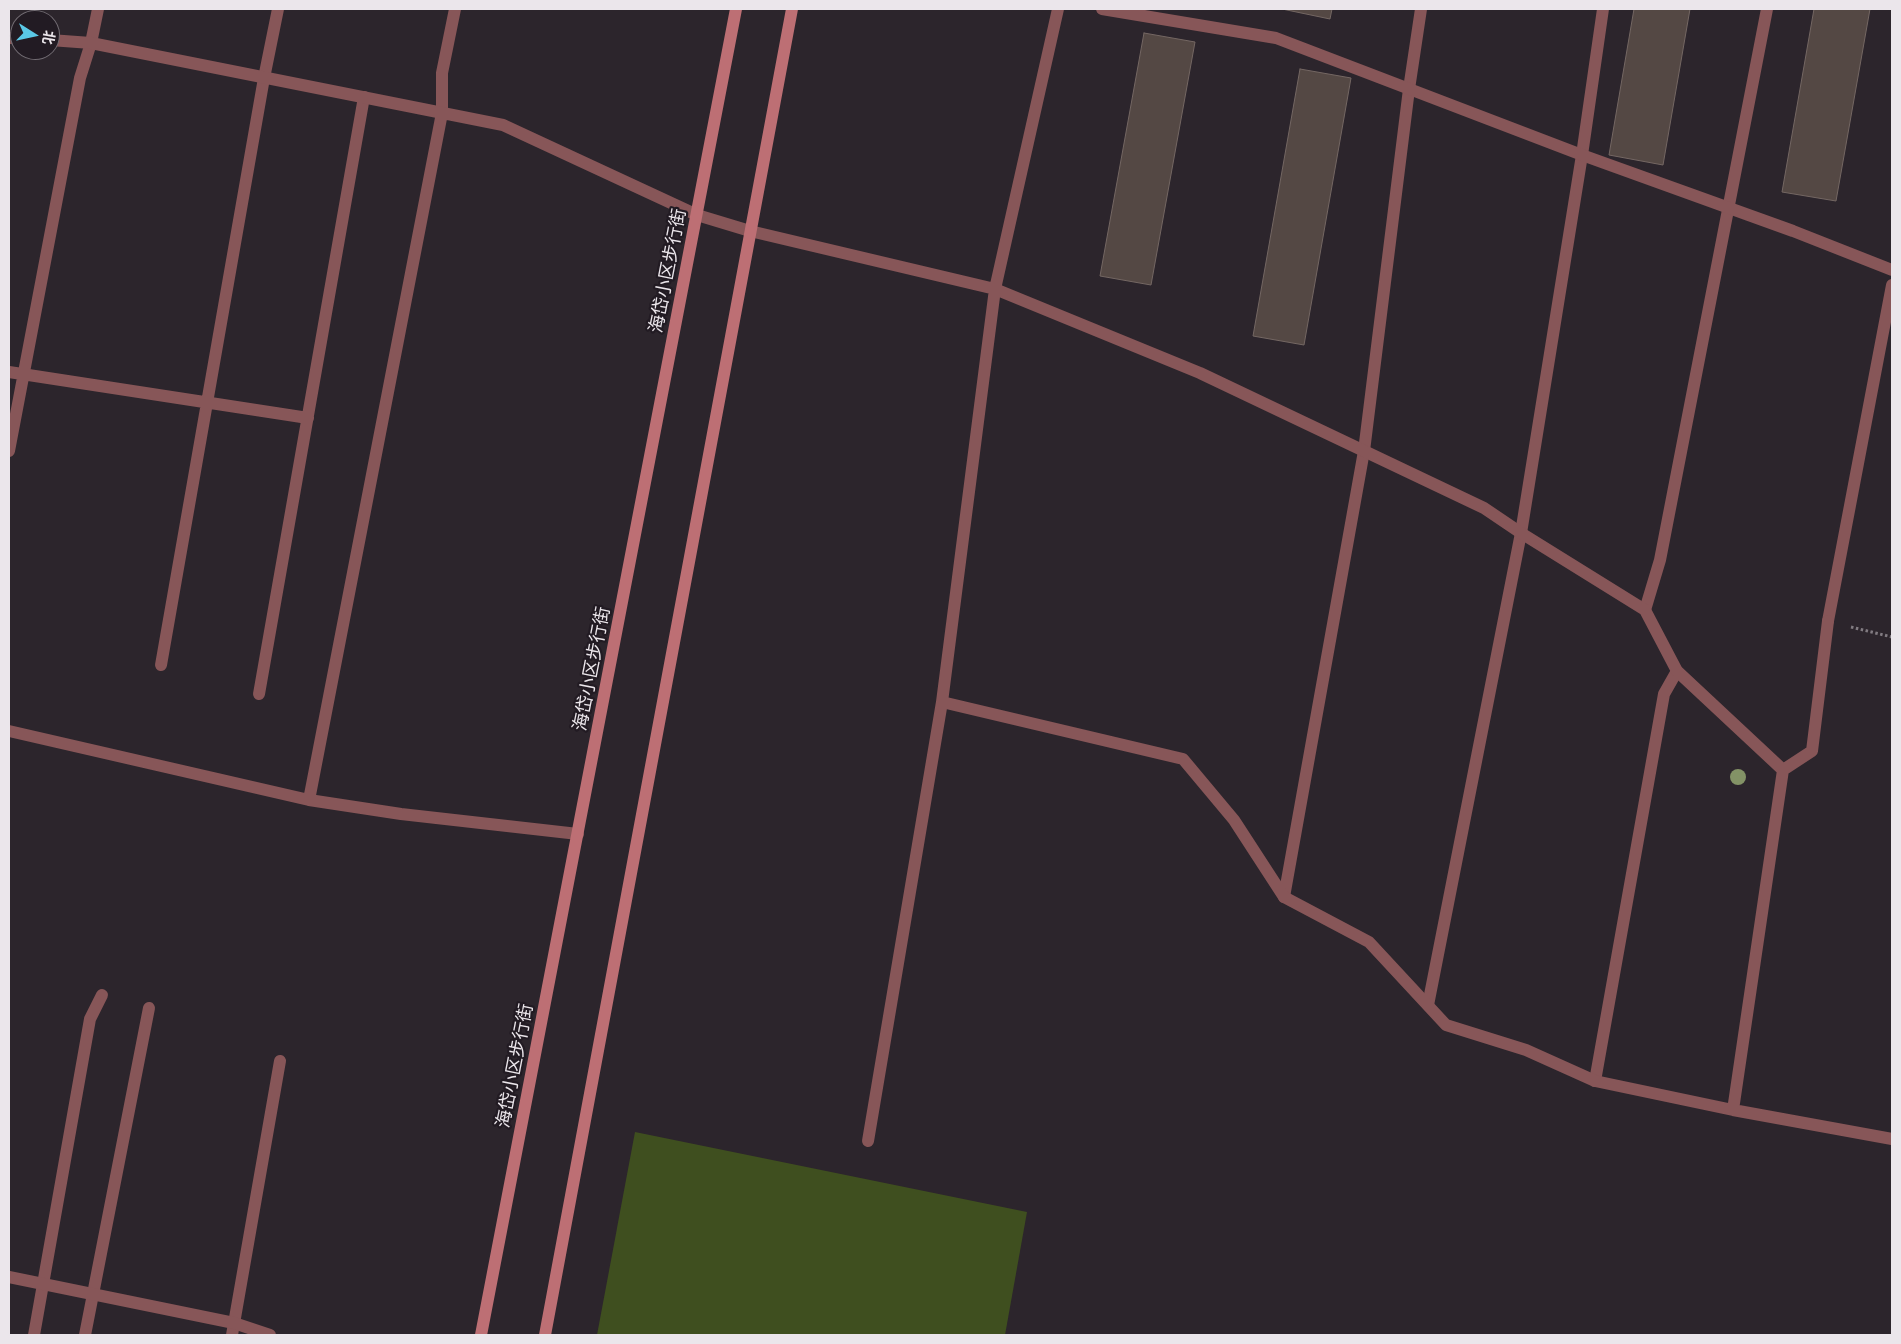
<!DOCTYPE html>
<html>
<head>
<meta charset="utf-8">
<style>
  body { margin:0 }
  #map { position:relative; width:1901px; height:1344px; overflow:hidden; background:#2c252c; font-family:Inter,"Noto Sans SC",sans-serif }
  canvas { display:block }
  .frame { position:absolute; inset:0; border:10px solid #ebe6eb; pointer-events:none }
  .north { position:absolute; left:10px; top:10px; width:50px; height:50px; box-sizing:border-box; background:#221b23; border:1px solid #726c73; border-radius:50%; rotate:100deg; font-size:14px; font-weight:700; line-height:20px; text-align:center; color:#ebe6eb }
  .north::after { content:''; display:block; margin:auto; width:18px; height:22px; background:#5ac8e6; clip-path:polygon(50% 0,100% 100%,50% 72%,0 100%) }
</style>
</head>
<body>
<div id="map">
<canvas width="1901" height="1344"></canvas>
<div class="frame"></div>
<div class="north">北</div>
</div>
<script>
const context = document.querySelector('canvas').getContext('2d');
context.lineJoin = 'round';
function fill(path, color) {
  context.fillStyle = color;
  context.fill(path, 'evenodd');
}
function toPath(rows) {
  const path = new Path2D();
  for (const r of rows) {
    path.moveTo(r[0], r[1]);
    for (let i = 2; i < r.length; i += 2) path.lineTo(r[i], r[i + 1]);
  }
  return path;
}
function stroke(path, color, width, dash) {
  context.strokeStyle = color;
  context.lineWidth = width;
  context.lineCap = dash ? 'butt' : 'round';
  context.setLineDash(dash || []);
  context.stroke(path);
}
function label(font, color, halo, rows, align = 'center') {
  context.font = font + ' Inter,"Noto Sans SC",sans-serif';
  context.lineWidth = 4.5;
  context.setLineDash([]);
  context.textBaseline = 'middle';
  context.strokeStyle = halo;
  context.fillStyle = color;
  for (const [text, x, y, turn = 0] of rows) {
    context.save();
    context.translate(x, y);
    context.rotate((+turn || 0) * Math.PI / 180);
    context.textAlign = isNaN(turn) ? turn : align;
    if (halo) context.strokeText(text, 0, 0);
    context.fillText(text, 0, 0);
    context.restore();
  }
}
const green = toPath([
  [635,1132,1027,1212,1005,1335,597,1335]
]);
const building = toPath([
  [1282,9,1332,9,1330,19,1282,9],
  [1634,9,1690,9,1663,165,1609,155,1634,9],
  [1814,9,1870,9,1836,201,1782,192,1814,9],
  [1144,33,1195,42,1151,285,1100,276,1144,33],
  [1300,69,1351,78,1304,345,1253,336,1300,69]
]);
const path = toPath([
  [1851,627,1892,637]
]);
const lane = toPath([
  [442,113,442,73,455,9],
  [9,372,308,418],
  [9,451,80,78,91,43,98,9],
  [1645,610,1660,560,1767,9],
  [1828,621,1892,285],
  [161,665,264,78,278,9],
  [259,694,364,97],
  [1284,897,1364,451,1409,89,1421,9],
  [1428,1005,1521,533,1582,155,1603,9],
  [1595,1081,1664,694,1677,671],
  [34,1335,90,1019,102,995],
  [85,1335,149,1008],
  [232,1335,280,1061]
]);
const street = toPath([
  [1102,9,1276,38,1582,155,1793,231,1892,270],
  [9,38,20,38],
  [50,40,91,43,503,125,697,215,750,231,995,289,1200,373,1484,508,1521,533,1645,610,1677,671,1783,770],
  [942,702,1183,759,1234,820,1284,897,1369,942,1446,1025,1526,1050,1595,1081,1733,1110,1892,1139],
  [9,731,309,800,401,814,578,834],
  [309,800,442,113],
  [1733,1110,1783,770,1812,751,1828,621],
  [868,1141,942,702,995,289,1058,9],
  [9,1277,234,1323,270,1335]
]);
const secondary = toPath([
  [481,1335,736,9],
  [545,1335,792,9]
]);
const trees = [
  [1738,777]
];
const streetNames = [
  ["海岱小区步行街",668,271,-79],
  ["海岱小区步行街",592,669,-79],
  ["海岱小区步行街",515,1066,-79]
];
fill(green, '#3f4f1f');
fill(building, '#544844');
stroke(building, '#746763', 1);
stroke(path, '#817b81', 3, [2.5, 2.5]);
stroke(lane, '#875658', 12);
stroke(street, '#875658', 12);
stroke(secondary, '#bd6f74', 12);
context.fillStyle = '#839266';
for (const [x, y] of trees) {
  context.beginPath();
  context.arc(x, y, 8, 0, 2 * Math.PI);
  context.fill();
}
label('18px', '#ebe6eb', '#221b23', streetNames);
</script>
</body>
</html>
